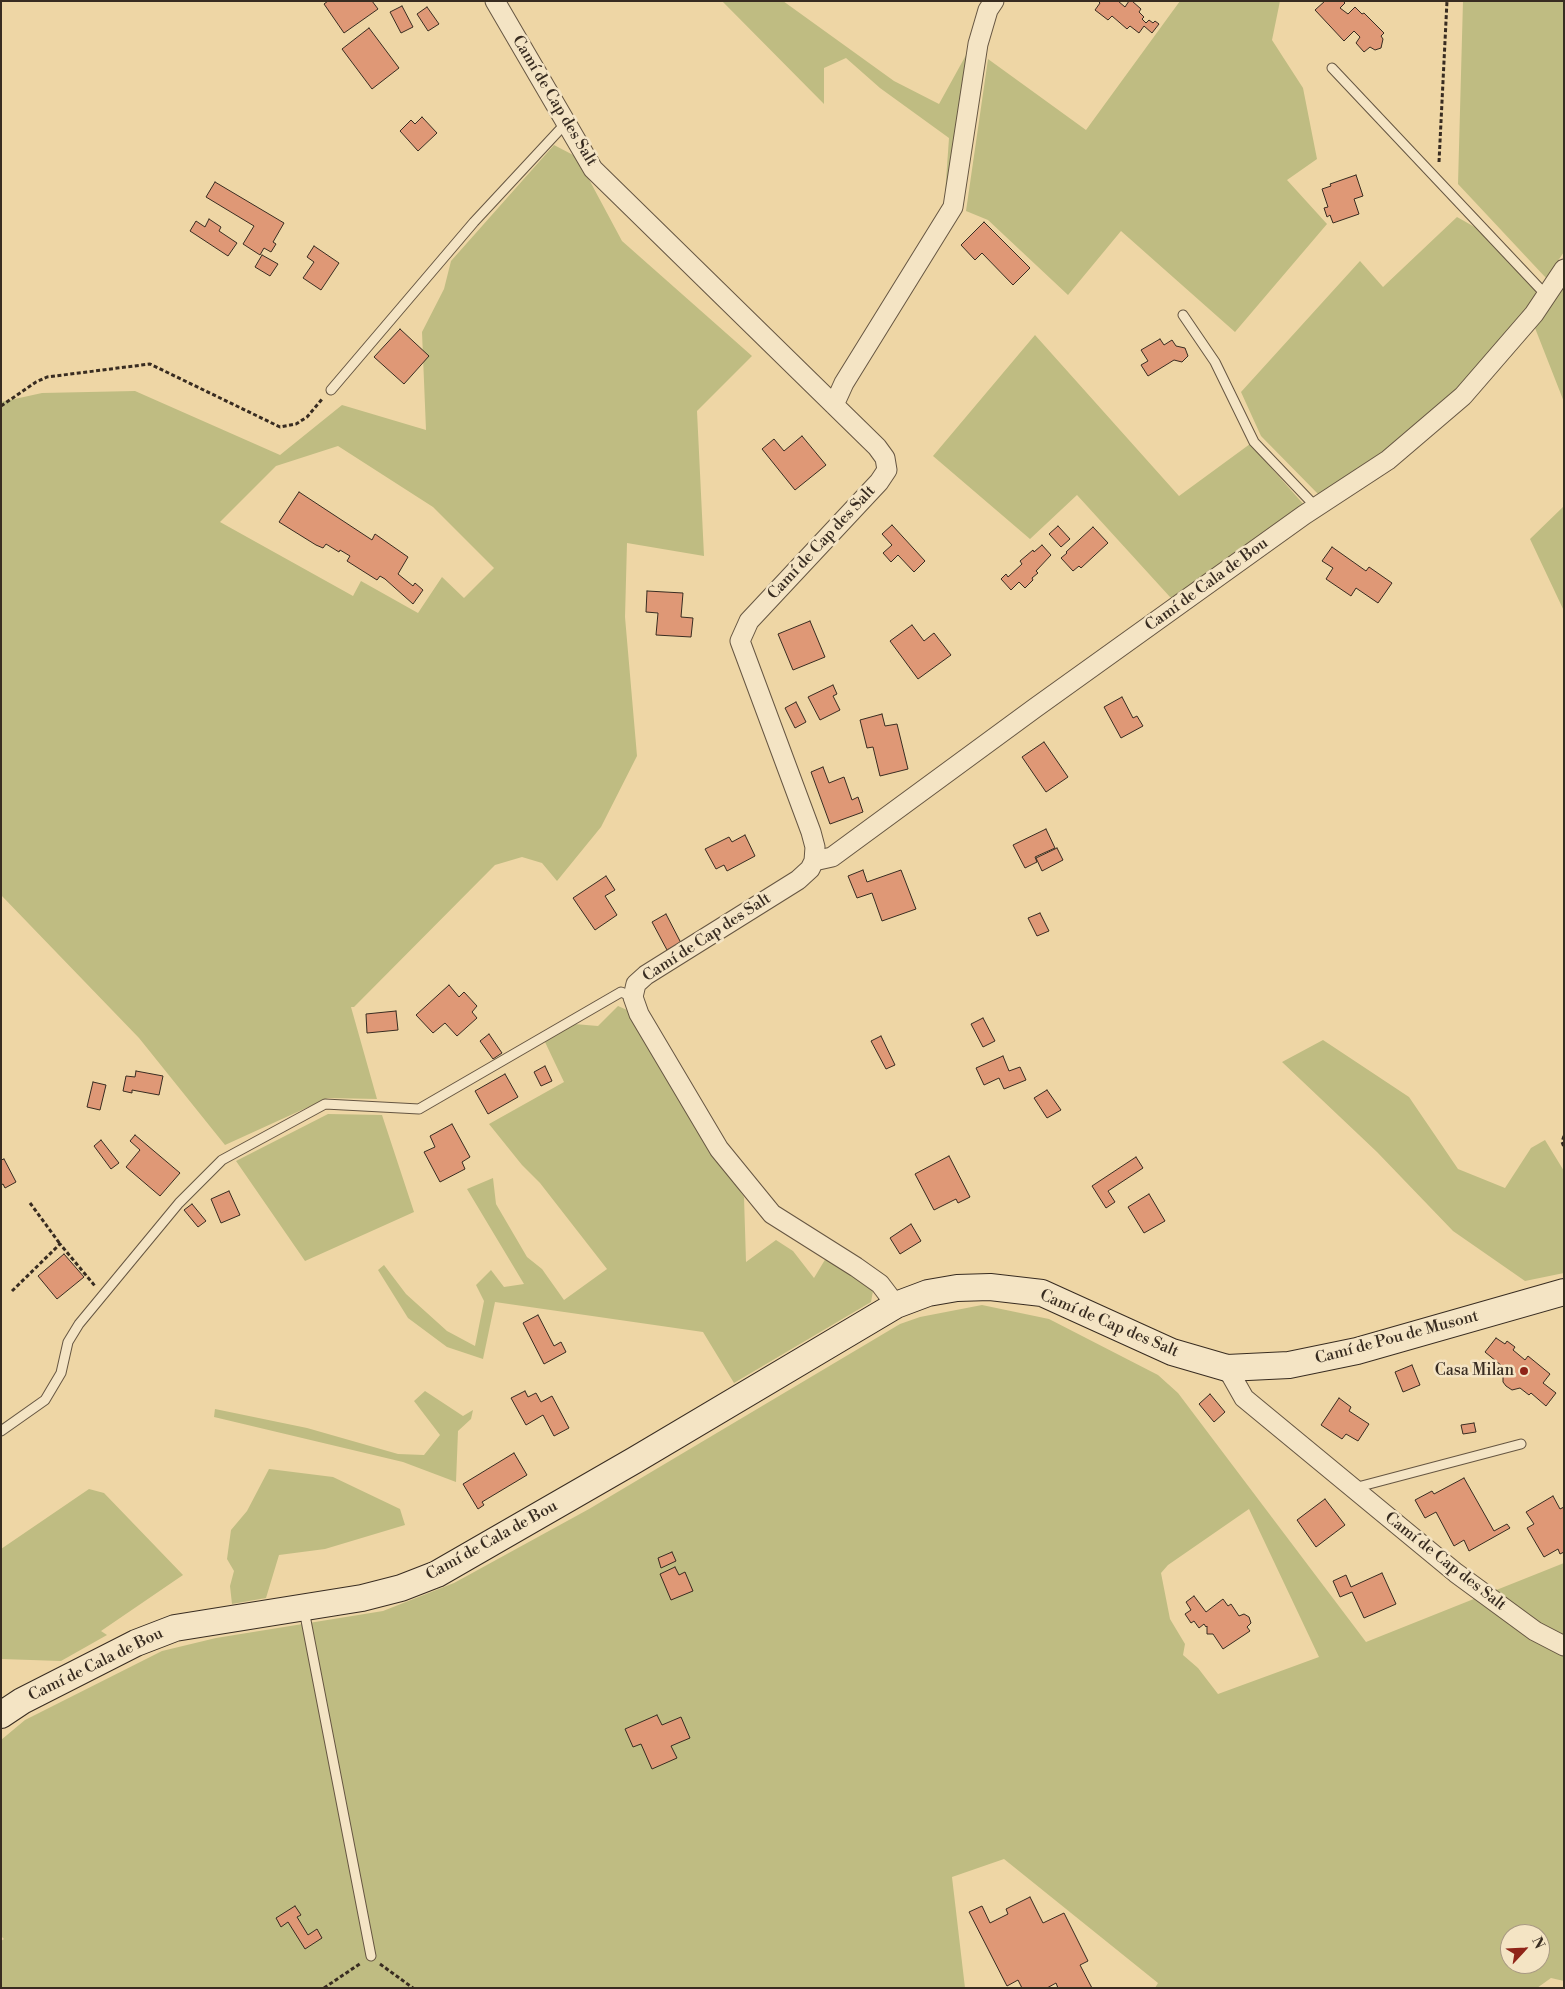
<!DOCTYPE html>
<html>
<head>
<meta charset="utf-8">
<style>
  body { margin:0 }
  #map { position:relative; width:1565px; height:1989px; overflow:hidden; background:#eed6a5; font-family:"Libre Bodoni",serif }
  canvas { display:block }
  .frame { position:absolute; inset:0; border:2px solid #382c21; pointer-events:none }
  .north { position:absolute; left:1500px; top:1924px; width:50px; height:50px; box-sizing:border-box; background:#f4e4c4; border:1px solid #a99a83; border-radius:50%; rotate:65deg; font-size:14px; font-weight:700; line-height:20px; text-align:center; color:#382c21 }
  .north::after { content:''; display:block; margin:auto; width:18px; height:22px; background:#8f2418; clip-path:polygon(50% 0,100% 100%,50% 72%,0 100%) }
</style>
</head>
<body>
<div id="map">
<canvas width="1565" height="1989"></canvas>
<div class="frame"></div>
<div class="north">N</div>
</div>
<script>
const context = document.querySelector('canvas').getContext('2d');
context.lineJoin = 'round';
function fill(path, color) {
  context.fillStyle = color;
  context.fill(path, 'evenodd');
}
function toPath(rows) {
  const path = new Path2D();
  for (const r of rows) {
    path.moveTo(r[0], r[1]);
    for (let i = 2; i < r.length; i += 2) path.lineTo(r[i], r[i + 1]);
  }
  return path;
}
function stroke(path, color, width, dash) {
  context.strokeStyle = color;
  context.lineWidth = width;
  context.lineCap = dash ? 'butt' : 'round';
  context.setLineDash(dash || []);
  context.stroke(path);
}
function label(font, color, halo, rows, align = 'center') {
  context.font = font + ' "Libre Bodoni",serif';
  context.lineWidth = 5;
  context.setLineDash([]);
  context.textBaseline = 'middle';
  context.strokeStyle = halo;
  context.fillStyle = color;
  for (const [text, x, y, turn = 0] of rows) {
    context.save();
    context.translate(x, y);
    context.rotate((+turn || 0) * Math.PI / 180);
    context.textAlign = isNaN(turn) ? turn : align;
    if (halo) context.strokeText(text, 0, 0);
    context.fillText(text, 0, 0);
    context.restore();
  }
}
const green = toPath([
  [722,1,783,1,894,81,939,104,971,46,949,199,945,195,949,138,880,88,846,58,824,68,824,104],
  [1180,1,1280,1,1272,40,1303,88,1317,159,1287,180,1327,224,1235,332,1121,231,1068,295,988,220,966,211,988,59,1086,130],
  [1463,1,1564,1,1564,252,1546,278,1458,184],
  [554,145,577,157,622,241,752,356,697,411,704,556,627,543,625,617,637,756,601,827,557,881,542,863,522,857,495,865,354,1007,351,1007,377,1099,328,1098,225,1145,139,1038,1,895,1,402,42,393,135,391,280,455,342,405,426,430,422,332,444,289,451,261],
  [338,446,433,507,494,568,464,598,442,577,418,613,361,581,353,596,220,522,276,466],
  [1457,217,1480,230,1536,291,1534,305,1460,389,1388,450,1320,496,1261,436,1241,392,1360,261,1383,287],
  [1564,285,1564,402,1535,328],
  [1035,335,1179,496,1250,444,1306,507,1173,598,1170,597,1077,495,1030,539,933,456],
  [1564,506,1564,611,1530,539],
  [618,1006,627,1010,657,1051,716,1154,744,1197,746,1262,776,1240,793,1251,814,1278,826,1258,859,1278,873,1291,871,1302,734,1383,703,1332,495,1302,483,1359,447,1347,408,1318,378,1270,384,1265,406,1294,447,1331,475,1346,484,1301,476,1285,491,1270,504,1287,524,1284,467,1189,493,1178,496,1204,527,1257,542,1269,564,1300,607,1269,540,1183,522,1165,489,1124,564,1082,545,1042,574,1024,598,1026],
  [1323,1040,1409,1097,1458,1169,1505,1188,1531,1148,1545,1140,1564,1171,1564,1273,1525,1281,1453,1231,1377,1152,1282,1062],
  [328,1114,382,1115,414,1212,305,1261,236,1161],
  [982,1305,1049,1319,1158,1375,1178,1393,1366,1642,1564,1563,1564,1981,1551,1978,1537,1988,1155,1988,1158,1983,1004,1859,952,1877,965,1988,1,1988,1,1941,4,1939,1,1936,1,1740,25,1720,162,1651,216,1638,383,1611,454,1583,589,1509,900,1324,920,1317],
  [1249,1509,1319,1657,1218,1694,1198,1668,1183,1655,1185,1644,1170,1619,1161,1573,1168,1565],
  [1510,1934,1540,1934,1540,1964,1510,1964],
  [425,1391,463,1416,473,1410,471,1419,458,1431,456,1482,403,1462,214,1417,215,1409,307,1428,398,1454,424,1455,440,1435,414,1401],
  [269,1469,333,1477,400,1509,405,1525,325,1549,279,1555,266,1598,232,1604,230,1586,234,1571,227,1559,231,1530,247,1511],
  [89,1489,104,1493,183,1575,101,1631,107,1635,61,1661,1,1659,1,1549]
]);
const building = toPath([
  [328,1,372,1,378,9,344,33,324,4,328,1],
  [1118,1,1125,7,1129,1,1132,1,1141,9,1139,12,1144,17,1142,19,1146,23,1149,20,1153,23,1155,21,1159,24,1152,33,1144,26,1139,33,1130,26,1127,29,1112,16,1108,20,1095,10,1100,3,1098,1,1118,1],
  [1325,1,1343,1,1345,3,1340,8,1348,14,1355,7,1362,14,1364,13,1384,33,1381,36,1383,39,1381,48,1375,50,1370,47,1364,52,1356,43,1360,37,1354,31,1344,41,1315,10,1325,1],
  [402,6,413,27,401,33,390,12,402,6],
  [427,7,439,24,428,31,417,14,427,7],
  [369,28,399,68,372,89,342,49,369,28],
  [422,117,437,133,418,151,400,131,411,120,415,124,422,117],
  [1356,175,1363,196,1354,199,1359,214,1333,223,1330,215,1327,217,1324,208,1328,207,1322,189,1331,186,1330,184,1356,175],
  [215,182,284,223,273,242,276,244,271,252,264,248,260,255,243,244,254,226,206,197,215,182],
  [209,219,221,227,219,231,237,243,228,256,190,231,196,221,205,227,209,219],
  [984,222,1030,268,1013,285,982,253,975,260,961,245,984,222],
  [314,246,339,263,321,290,303,278,314,262,307,257,314,246],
  [262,255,278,264,270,276,255,267,262,255],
  [400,329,429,356,404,384,374,357,400,329],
  [1160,339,1164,345,1172,340,1176,346,1185,348,1188,356,1182,362,1174,360,1148,376,1141,365,1148,361,1141,350,1160,339],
  [802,436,826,465,795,490,762,449,774,439,784,451,802,436],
  [299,492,372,540,375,534,408,557,398,574,413,586,415,583,423,590,413,604,385,579,380,576,377,580,347,561,350,556,340,550,339,552,326,544,323,548,316,545,279,522,299,492],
  [892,525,925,561,914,572,898,555,891,562,883,553,892,545,882,534,892,525],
  [1058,526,1070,539,1061,547,1049,534,1058,526],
  [1093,527,1108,543,1081,568,1079,566,1073,571,1061,558,1067,553,1066,552,1093,527],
  [1042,545,1051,555,1036,571,1038,573,1032,578,1033,580,1025,588,1019,582,1011,590,1001,579,1006,574,1008,577,1022,564,1020,561,1033,550,1034,552,1042,545],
  [1332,547,1366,571,1369,567,1392,583,1378,603,1356,588,1351,596,1326,579,1333,568,1322,561,1332,547],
  [647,591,683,593,681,617,693,618,691,637,656,635,658,613,646,612,647,591],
  [810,621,825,657,793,670,778,634,810,621],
  [912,625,924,641,934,633,951,655,918,679,890,641,912,625],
  [833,685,837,694,833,696,840,710,820,720,808,697,833,685],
  [1122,697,1133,718,1137,716,1143,726,1121,738,1104,707,1122,697],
  [796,702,806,722,795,728,785,708,796,702],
  [882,714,885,726,897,724,908,769,880,776,873,747,867,748,860,720,882,714],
  [1044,742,1068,777,1046,792,1022,757,1044,742],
  [823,767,829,783,844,777,852,800,858,797,863,812,830,824,811,772,823,767],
  [1046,829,1055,848,1035,857,1037,862,1025,868,1013,845,1046,829],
  [745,835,755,856,727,871,724,865,716,869,705,849,729,837,732,842,745,835],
  [1057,848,1063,860,1042,871,1036,858,1057,848],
  [863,870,867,882,901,870,916,909,882,921,872,893,857,898,848,876,863,870],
  [606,876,615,890,605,896,617,915,595,930,573,898,606,876],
  [1040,913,1049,931,1037,936,1028,918,1040,913],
  [666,914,681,943,667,950,652,922,666,914],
  [449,985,459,997,464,992,477,1006,472,1012,477,1018,457,1036,445,1023,433,1033,416,1015,449,985],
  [396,1011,398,1030,367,1033,366,1014,396,1011],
  [983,1018,995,1041,983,1047,971,1024,983,1018],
  [489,1034,502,1053,493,1059,480,1041,489,1034],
  [881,1036,895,1065,886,1069,871,1041,881,1036],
  [1003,1056,1009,1071,1020,1067,1026,1080,1004,1089,999,1078,984,1085,976,1068,1003,1056],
  [545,1066,552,1081,541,1086,534,1072,545,1066],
  [136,1071,163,1076,159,1095,132,1090,132,1093,123,1091,126,1076,135,1077,136,1071],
  [505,1074,518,1097,488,1114,475,1091,505,1074],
  [93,1082,106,1085,100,1110,87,1107,93,1082],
  [1047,1090,1061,1110,1047,1118,1034,1098,1047,1090],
  [452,1124,470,1157,462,1162,465,1169,440,1182,424,1152,435,1147,430,1136,452,1124],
  [135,1135,180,1173,160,1196,126,1167,140,1150,130,1141,135,1135],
  [101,1140,119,1163,111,1169,94,1146,101,1140],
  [949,1156,970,1197,958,1203,956,1199,934,1210,915,1174,949,1156],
  [1136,1157,1143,1168,1108,1191,1115,1202,1106,1208,1092,1186,1136,1157],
  [4,1159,16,1182,5,1188,3,1184,1,1185,1,1160,4,1159],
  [229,1191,240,1215,221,1223,211,1199,229,1191],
  [1149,1194,1165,1221,1144,1233,1128,1207,1149,1194],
  [192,1204,206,1221,198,1227,184,1210,192,1204],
  [911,1224,921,1241,900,1254,890,1238,911,1224],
  [64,1254,84,1277,57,1299,38,1276,64,1254],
  [538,1315,554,1346,561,1342,566,1352,544,1364,523,1323,538,1315],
  [1496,1338,1505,1344,1507,1341,1515,1347,1513,1350,1525,1360,1528,1356,1550,1374,1543,1383,1556,1393,1546,1406,1531,1393,1529,1395,1520,1388,1512,1390,1506,1386,1503,1382,1503,1373,1499,1370,1502,1366,1485,1352,1496,1338],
  [1412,1365,1420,1385,1403,1392,1395,1372,1412,1365],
  [525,1391,528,1397,536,1393,541,1402,552,1396,569,1428,554,1436,543,1415,526,1425,511,1398,525,1391],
  [1210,1394,1225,1412,1214,1422,1199,1404,1210,1394],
  [1339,1398,1351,1407,1349,1411,1369,1424,1358,1441,1346,1434,1342,1439,1321,1425,1339,1398],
  [1474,1423,1476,1432,1463,1434,1461,1425,1474,1423],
  [514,1453,527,1475,482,1502,484,1505,478,1509,463,1484,514,1453],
  [1464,1478,1494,1531,1507,1524,1510,1528,1469,1551,1464,1540,1454,1546,1436,1512,1425,1518,1415,1500,1432,1491,1434,1494,1464,1478],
  [1553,1496,1560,1509,1564,1507,1564,1552,1560,1554,1558,1549,1544,1557,1527,1528,1534,1524,1526,1512,1553,1496],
  [1325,1499,1345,1525,1316,1547,1297,1520,1325,1499],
  [672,1552,676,1561,661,1568,658,1558,672,1552],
  [675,1567,679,1575,685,1572,693,1591,671,1600,660,1574,675,1567],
  [1382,1573,1396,1604,1364,1618,1352,1592,1340,1597,1333,1581,1346,1575,1351,1587,1382,1573],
  [1194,1596,1206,1612,1223,1599,1228,1606,1231,1604,1239,1616,1244,1614,1249,1617,1251,1623,1247,1627,1250,1631,1223,1649,1213,1634,1207,1634,1207,1626,1206,1627,1204,1624,1199,1628,1194,1621,1191,1623,1185,1614,1191,1610,1186,1602,1194,1596],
  [657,1715,662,1725,681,1717,690,1738,671,1746,677,1758,652,1769,641,1744,633,1747,625,1729,657,1715],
  [1030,1897,1043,1923,1064,1913,1088,1961,1080,1965,1092,1988,1058,1988,1056,1983,1047,1988,1022,1988,1018,1980,1007,1986,969,1912,982,1906,990,1923,1008,1914,1006,1909,1030,1897],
  [295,1906,301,1915,297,1917,308,1935,317,1929,322,1938,305,1949,288,1922,281,1927,276,1918,295,1906]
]);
const path = toPath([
  [1439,162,1447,1],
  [1,406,36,382,47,377,150,364,280,427,296,424,307,417,323,398],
  [1564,1136,1562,1142,1564,1147],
  [30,1203,60,1244],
  [12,1291,60,1244,95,1286],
  [380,1964,413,1988],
  [324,1988,361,1963]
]);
const lane = toPath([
  [1332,68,1546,295],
  [1183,315,1215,362,1254,442,1316,507],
  [331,390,474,222,566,123],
  [1,1431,45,1400,61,1373,68,1342,79,1324,179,1203,222,1160,325,1104,419,1109,621,992,633,997],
  [1354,1488,1521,1444],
  [304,1610,371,1956]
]);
const street = toPath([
  [495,1,593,169,877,447,885,458,887,470,879,482,749,621,740,641,811,832,815,847,814,861,810,869,798,880,646,975,636,984,633,997,639,1014,719,1149,772,1214,856,1267,880,1284,896,1305],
  [834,405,844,383,953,207,978,44,988,10,994,1],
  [814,861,832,857,1035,708,1304,515,1388,460,1463,396,1534,314,1564,269],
  [1227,1368,1244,1398,1456,1573,1535,1631,1564,1646]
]);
const secondary = toPath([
  [1,1715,22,1701,136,1643,175,1628,362,1598,401,1588,437,1574,635,1460,896,1305,928,1293,957,1288,990,1287,1042,1293,1172,1352,1227,1368,1289,1365,1357,1351,1564,1292]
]);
const markers = [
  [1524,1371,5,"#8f2418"]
];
const streetNames = [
  ["Camí de Cap des Salt",554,101,59],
  ["Camí de Cap des Salt",822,543,-47],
  ["Camí de Cala de Bou",1207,585,-36],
  ["Camí de Cap des Salt",707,938,-33],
  ["Camí de Cap des Salt",1109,1324,23],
  ["Camí de Pou de Musont",1397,1338,-15],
  ["Camí de Cala de Bou",492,1541,-29],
  ["Camí de Cap des Salt",1445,1562,38],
  ["Camí de Cala de Bou",96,1665,-26]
];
const poiNames = [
  ["Casa Milan",1514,1371]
];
fill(green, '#bfbc82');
fill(building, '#df9876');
stroke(building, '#382c21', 1);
stroke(lane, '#665642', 11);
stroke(street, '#665642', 21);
stroke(secondary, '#382c21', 28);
stroke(path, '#382c21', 3, [4, 2.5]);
stroke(lane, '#f4e4c4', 9);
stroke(street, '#f4e4c4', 19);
stroke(secondary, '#f4e4c4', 26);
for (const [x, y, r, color] of markers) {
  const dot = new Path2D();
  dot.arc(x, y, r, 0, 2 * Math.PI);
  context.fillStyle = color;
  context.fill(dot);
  stroke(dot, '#f4e4c4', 2);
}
label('16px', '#382c21', '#f4e4c4', streetNames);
label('16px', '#382c21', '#f4e4c4', poiNames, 'right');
</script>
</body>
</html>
